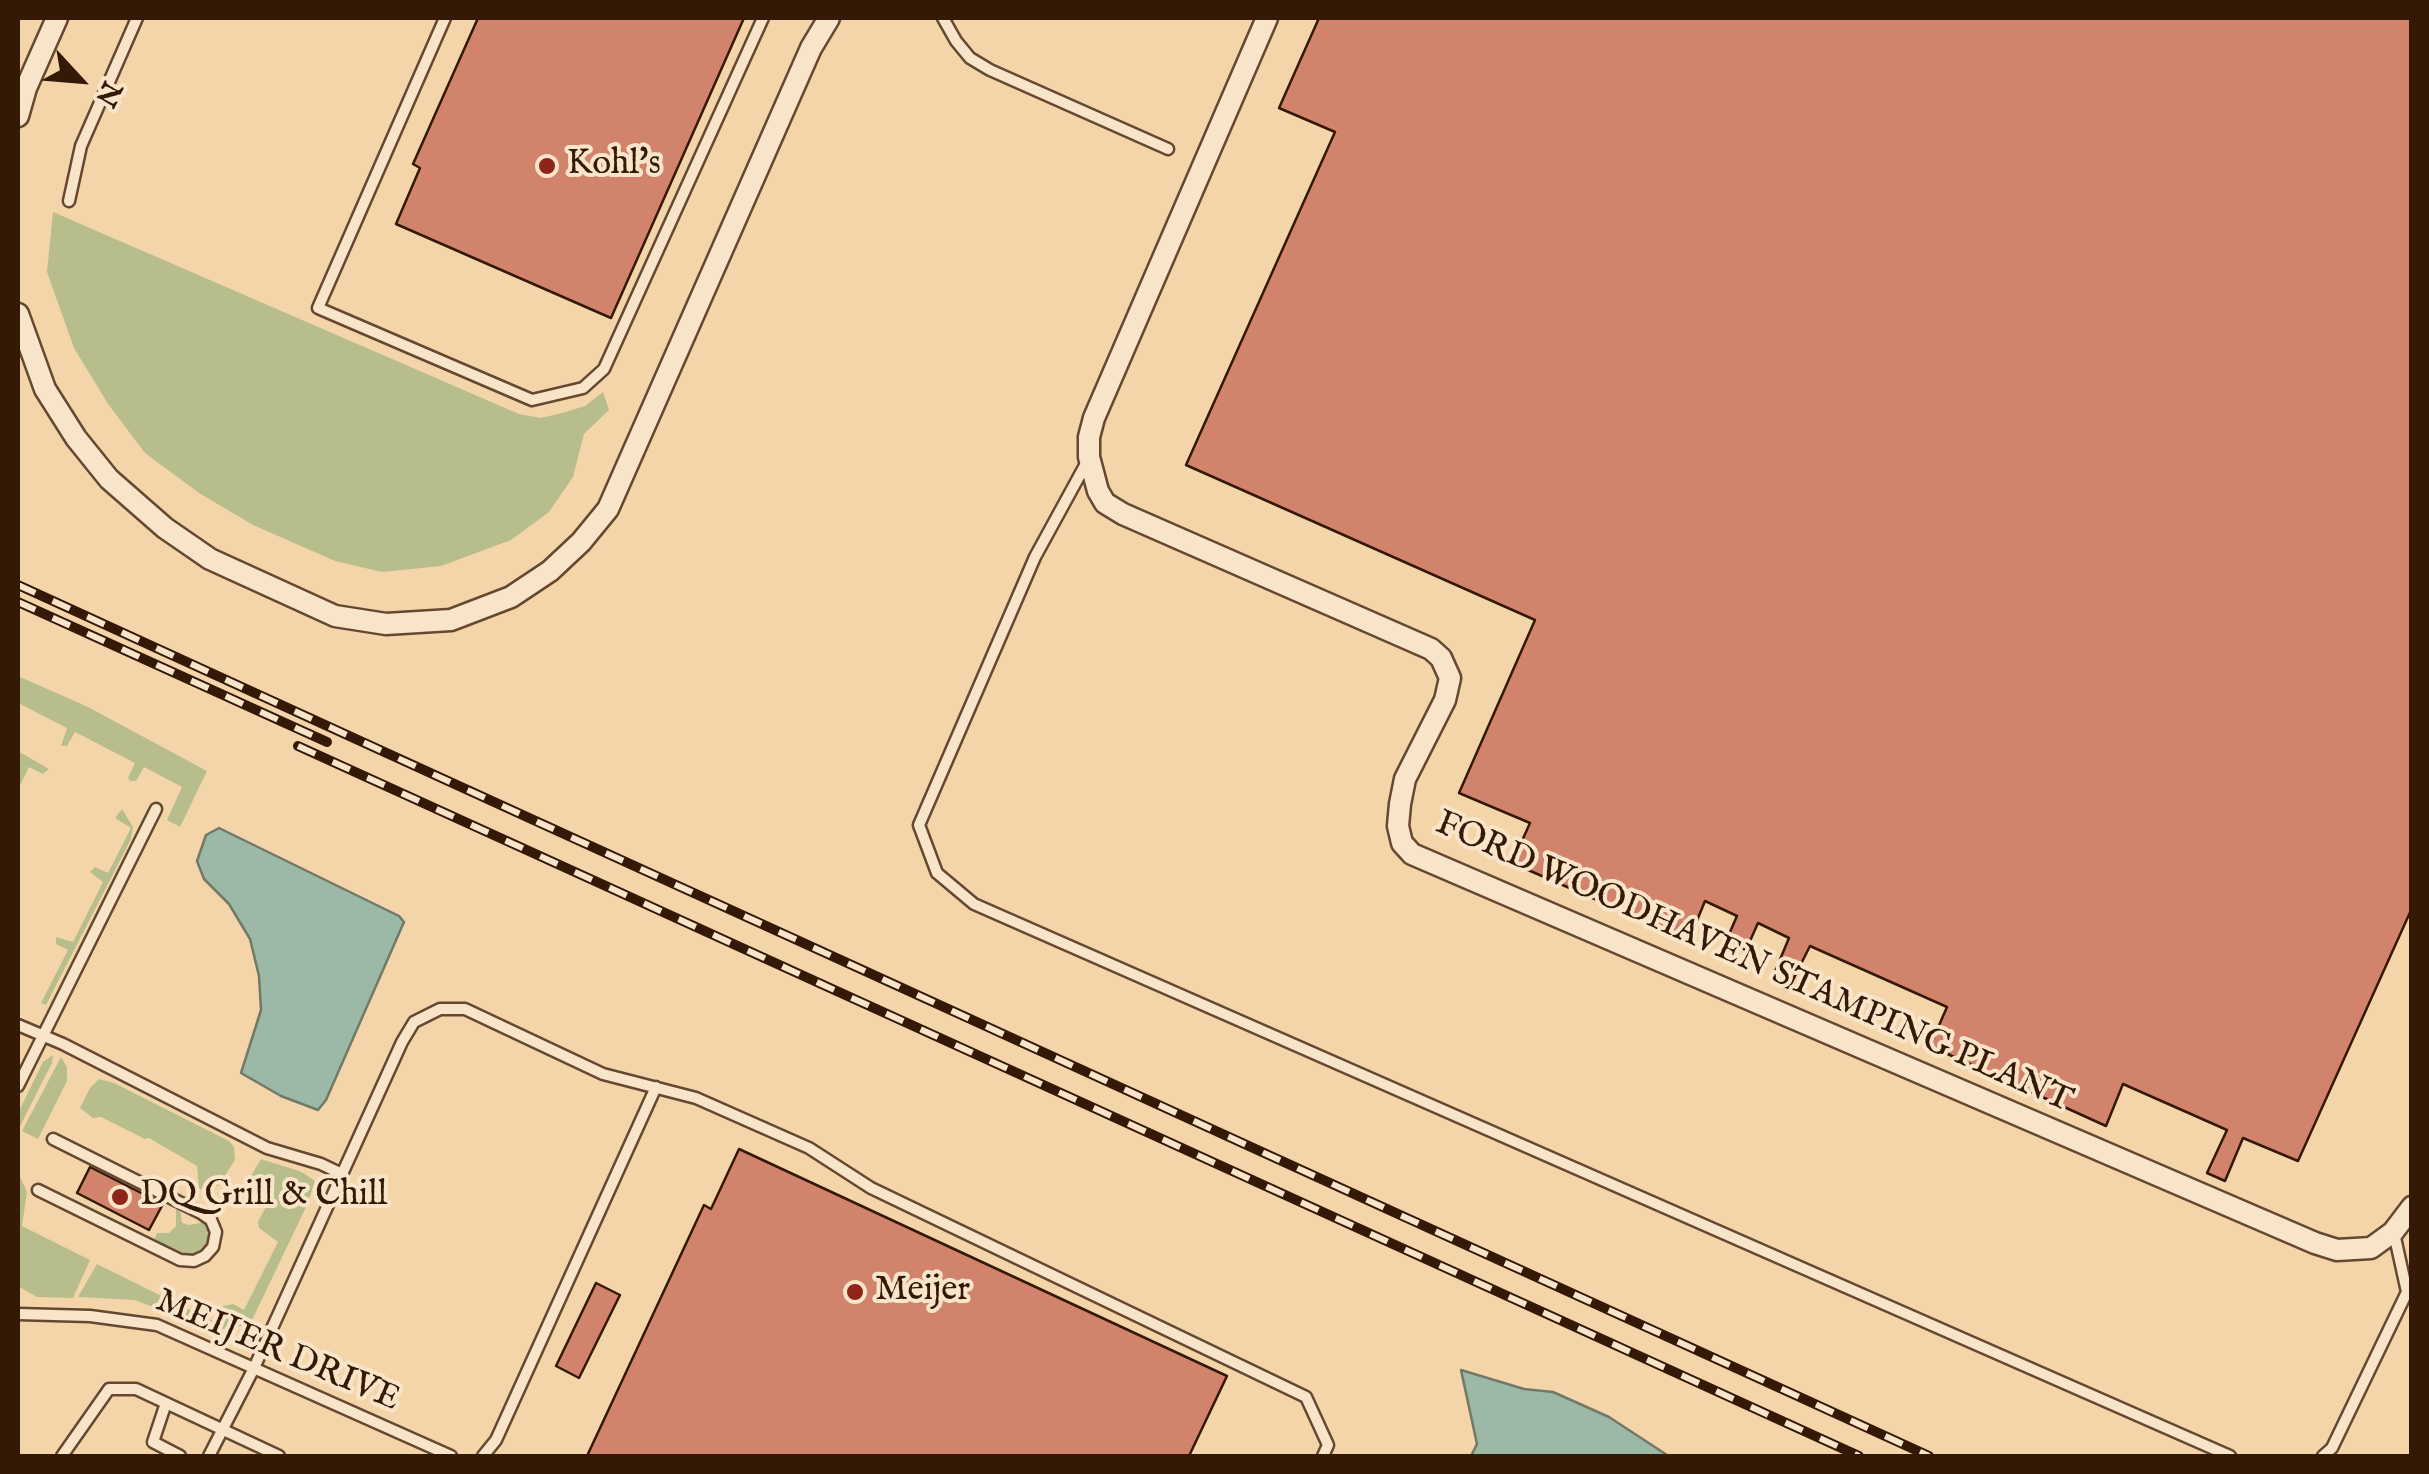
<!DOCTYPE html>
<html>
<head>
<meta charset="utf-8">
<style>
  body { margin:0 }
  #map { position:relative; width:2429px; height:1474px; overflow:hidden; background:#f4d5aa; font-family:"IM FELL English",serif }
  canvas { display:block }
  .frame { position:absolute; inset:0; border:20px solid #341907; pointer-events:none }
  .north { position:absolute; left:30px; top:30px; width:100px; height:100px; -webkit-text-stroke:8px #f8e4c8; paint-order:stroke; rotate:116deg; font-size:28px; font-weight:700; line-height:40px; text-align:center; color:#341907 }
  .north::after { content:''; display:block; margin:auto; width:35px; height:45px; background:#341907; clip-path:polygon(50% 0,100% 100%,50% 72%,0 100%) }
</style>
</head>
<body>
<div id="map">
<canvas width="2429" height="1474"></canvas>
<div class="frame"></div>
<div class="north">N</div>
</div>
<script>
const context = document.querySelector('canvas').getContext('2d');
context.lineJoin = 'round';
function fill(path, color) {
  context.fillStyle = color;
  context.fill(path, 'evenodd');
}
function toPath(rows) {
  const path = new Path2D();
  for (const r of rows) {
    path.moveTo(r[0], r[1]);
    for (let i = 2; i < r.length; i += 2) path.lineTo(r[i], r[i + 1]);
  }
  return path;
}
function stroke(path, color, width, dash) {
  context.strokeStyle = color;
  context.lineWidth = width;
  context.lineCap = dash ? 'butt' : 'round';
  context.setLineDash(dash || []);
  context.stroke(path);
}
function label(font, color, halo, rows, align = 'center') {
  context.font = font + ' "IM FELL English",serif';
  context.lineWidth = 8;
  context.setLineDash([]);
  context.textBaseline = 'middle';
  context.strokeStyle = halo;
  context.fillStyle = color;
  for (const [text, x, y, turn = 0] of rows) {
    context.save();
    context.translate(x, y);
    context.rotate((+turn || 0) * Math.PI / 180);
    context.textAlign = isNaN(turn) ? turn : align;
    if (halo) context.strokeText(text, 0, 0);
    context.fillText(text, 0, 0);
    context.restore();
  }
}
const green = toPath([
  [53,212,519,414,541,418,562,413,585,406,603,392,609,410,584,434,573,477,549,512,511,540,441,566,382,572,335,561,253,525,199,493,145,453,108,404,74,348,47,272],
  [18,676,88,707,207,771,180,827,167,820,182,787,144,767,136,781,130,781,128,778,135,763,75,732,67,746,61,746,67,728,18,703],
  [18,751,49,769,43,774,29,767,18,790],
  [122,809,133,827,131,839,46,1005,41,1003,68,950,56,944,56,937,73,942,103,882,90,872,95,867,108,873,131,828,115,818],
  [53,1055,52,1063,18,1130,18,1113,43,1062],
  [61,1057,67,1067,67,1081,38,1139,22,1131],
  [99,1079,114,1083,229,1141,234,1147,235,1160,218,1186,202,1190,199,1188,197,1166,149,1138,145,1139,101,1117,93,1118,80,1108,90,1088],
  [261,1159,302,1172,315,1181,307,1205,253,1318,239,1327,212,1330,135,1300,78,1297,97,1264,214,1322,223,1321,223,1306,233,1304,244,1310,278,1242,259,1228,258,1222,271,1197,268,1194,269,1190,251,1181,246,1191,244,1188],
  [18,1172,27,1192,22,1226,90,1260,73,1298,37,1297,18,1286],
  [176,1206,180,1208,182,1223,189,1225,205,1222,209,1230,209,1243,198,1255,183,1255,154,1240,157,1233,169,1233,176,1226]
]);
const water = toPath([
  [219,828,399,916,404,922,326,1100,318,1110,281,1096,241,1073,261,1010,259,976,250,939,229,904,204,879,197,861,206,835,219,828],
  [1461,1370,1524,1389,1553,1392,1609,1417,1667,1455,1676,1456,1471,1456,1477,1444,1461,1370]
]);
const building = toPath([
  [478,18,744,18,611,318,396,224,420,168,413,164,478,18],
  [1319,18,2412,18,2412,908,2298,1161,2243,1138,2225,1181,2207,1173,2227,1130,2123,1084,2106,1126,1930,1046,1947,1007,1810,946,1789,988,1771,981,1789,938,1758,923,1746,950,1726,941,1737,916,1705,901,1689,940,1512,863,1530,823,1459,793,1535,620,1186,465,1335,132,1279,108,1319,18],
  [739,1149,1227,1376,1189,1456,587,1456,704,1205,711,1209,739,1149],
  [90,1167,163,1204,149,1230,77,1193,90,1167],
  [596,1283,620,1295,579,1378,556,1366,596,1283]
]);
const lane = toPath([
  [445,18,318,308,532,400,583,388,604,369,763,18],
  [943,18,956,41,970,58,990,70,1168,149],
  [69,201,81,146,137,18],
  [1088,460,1035,557,919,825,937,873,974,904,2230,1456],
  [18,1025,63,1044,267,1148,321,1164,342,1174],
  [18,1086,156,809],
  [38,1190,180,1260,194,1261,205,1256,213,1247,216,1232,211,1220,201,1213,53,1139],
  [18,1314,90,1316,157,1325,451,1456],
  [166,1403,153,1442,180,1456],
  [62,1456,109,1389,136,1389,279,1456],
  [209,1456,254,1368,402,1042,414,1022,440,1009,465,1009,603,1074,696,1098,809,1148,871,1188,1306,1397,1328,1445,1323,1456],
  [483,1456,496,1440,656,1087],
  [2323,1456,2332,1448,2407,1292,2394,1233]
]);
const street = toPath([
  [1267,18,1094,418,1089,437,1089,457,1098,491,1105,503,1123,514,1431,649,1441,658,1450,678,1445,700,1405,779,1400,804,1398,826,1402,843,1412,854,2315,1243,2337,1250,2371,1248,2393,1232,2412,1207],
  [18,116,26,88,57,18],
  [18,314,45,389,76,438,109,479,165,528,210,559,335,616,386,624,451,620,511,597,550,571,581,542,608,509,811,48,829,18]
]);
const rail = toPath([
  [18,585,1929,1456],
  [18,602,327,742],
  [298,746,1859,1456]
]);
const markers = [
  [547,166,10,"#8f2418"],
  [120,1197,10,"#8f2418"],
  [855,1292,10,"#8f2418"]
];
const poiNames = [
  ["Kohl's",567,166],
  ["DQ Grill & Chill",140,1197],
  ["Meijer",875,1292]
];
const streetNames = [
  ["FORD WOODHAVEN STAMPING PLANT",1753,964,24],
  ["MEIJER DRIVE",277,1352,23]
];
fill(green, '#b8be8b');
fill(water, '#9cb9a7');
stroke(water, '#727967', 2.5);
fill(building, '#d1836b');
stroke(building, '#341907', 2.5);
stroke(lane, '#644830', 15);
stroke(street, '#644830', 25);
stroke(lane, '#f8e4c8', 10);
stroke(street, '#f8e4c8', 20);
stroke(rail, '#341907', 10);
stroke(rail, '#f8e4c8', 6, [19]);
for (const [x, y, r, color] of markers) {
  const dot = new Path2D();
  dot.arc(x, y, r, 0, 2 * Math.PI);
  context.fillStyle = color;
  context.fill(dot);
  stroke(dot, '#f8e4c8', 4);
}
label('35px', '#341907', '#f8e4c8', poiNames, 'left');
label('35px', '#341907', '#f8e4c8', streetNames);
</script>
</body>
</html>
